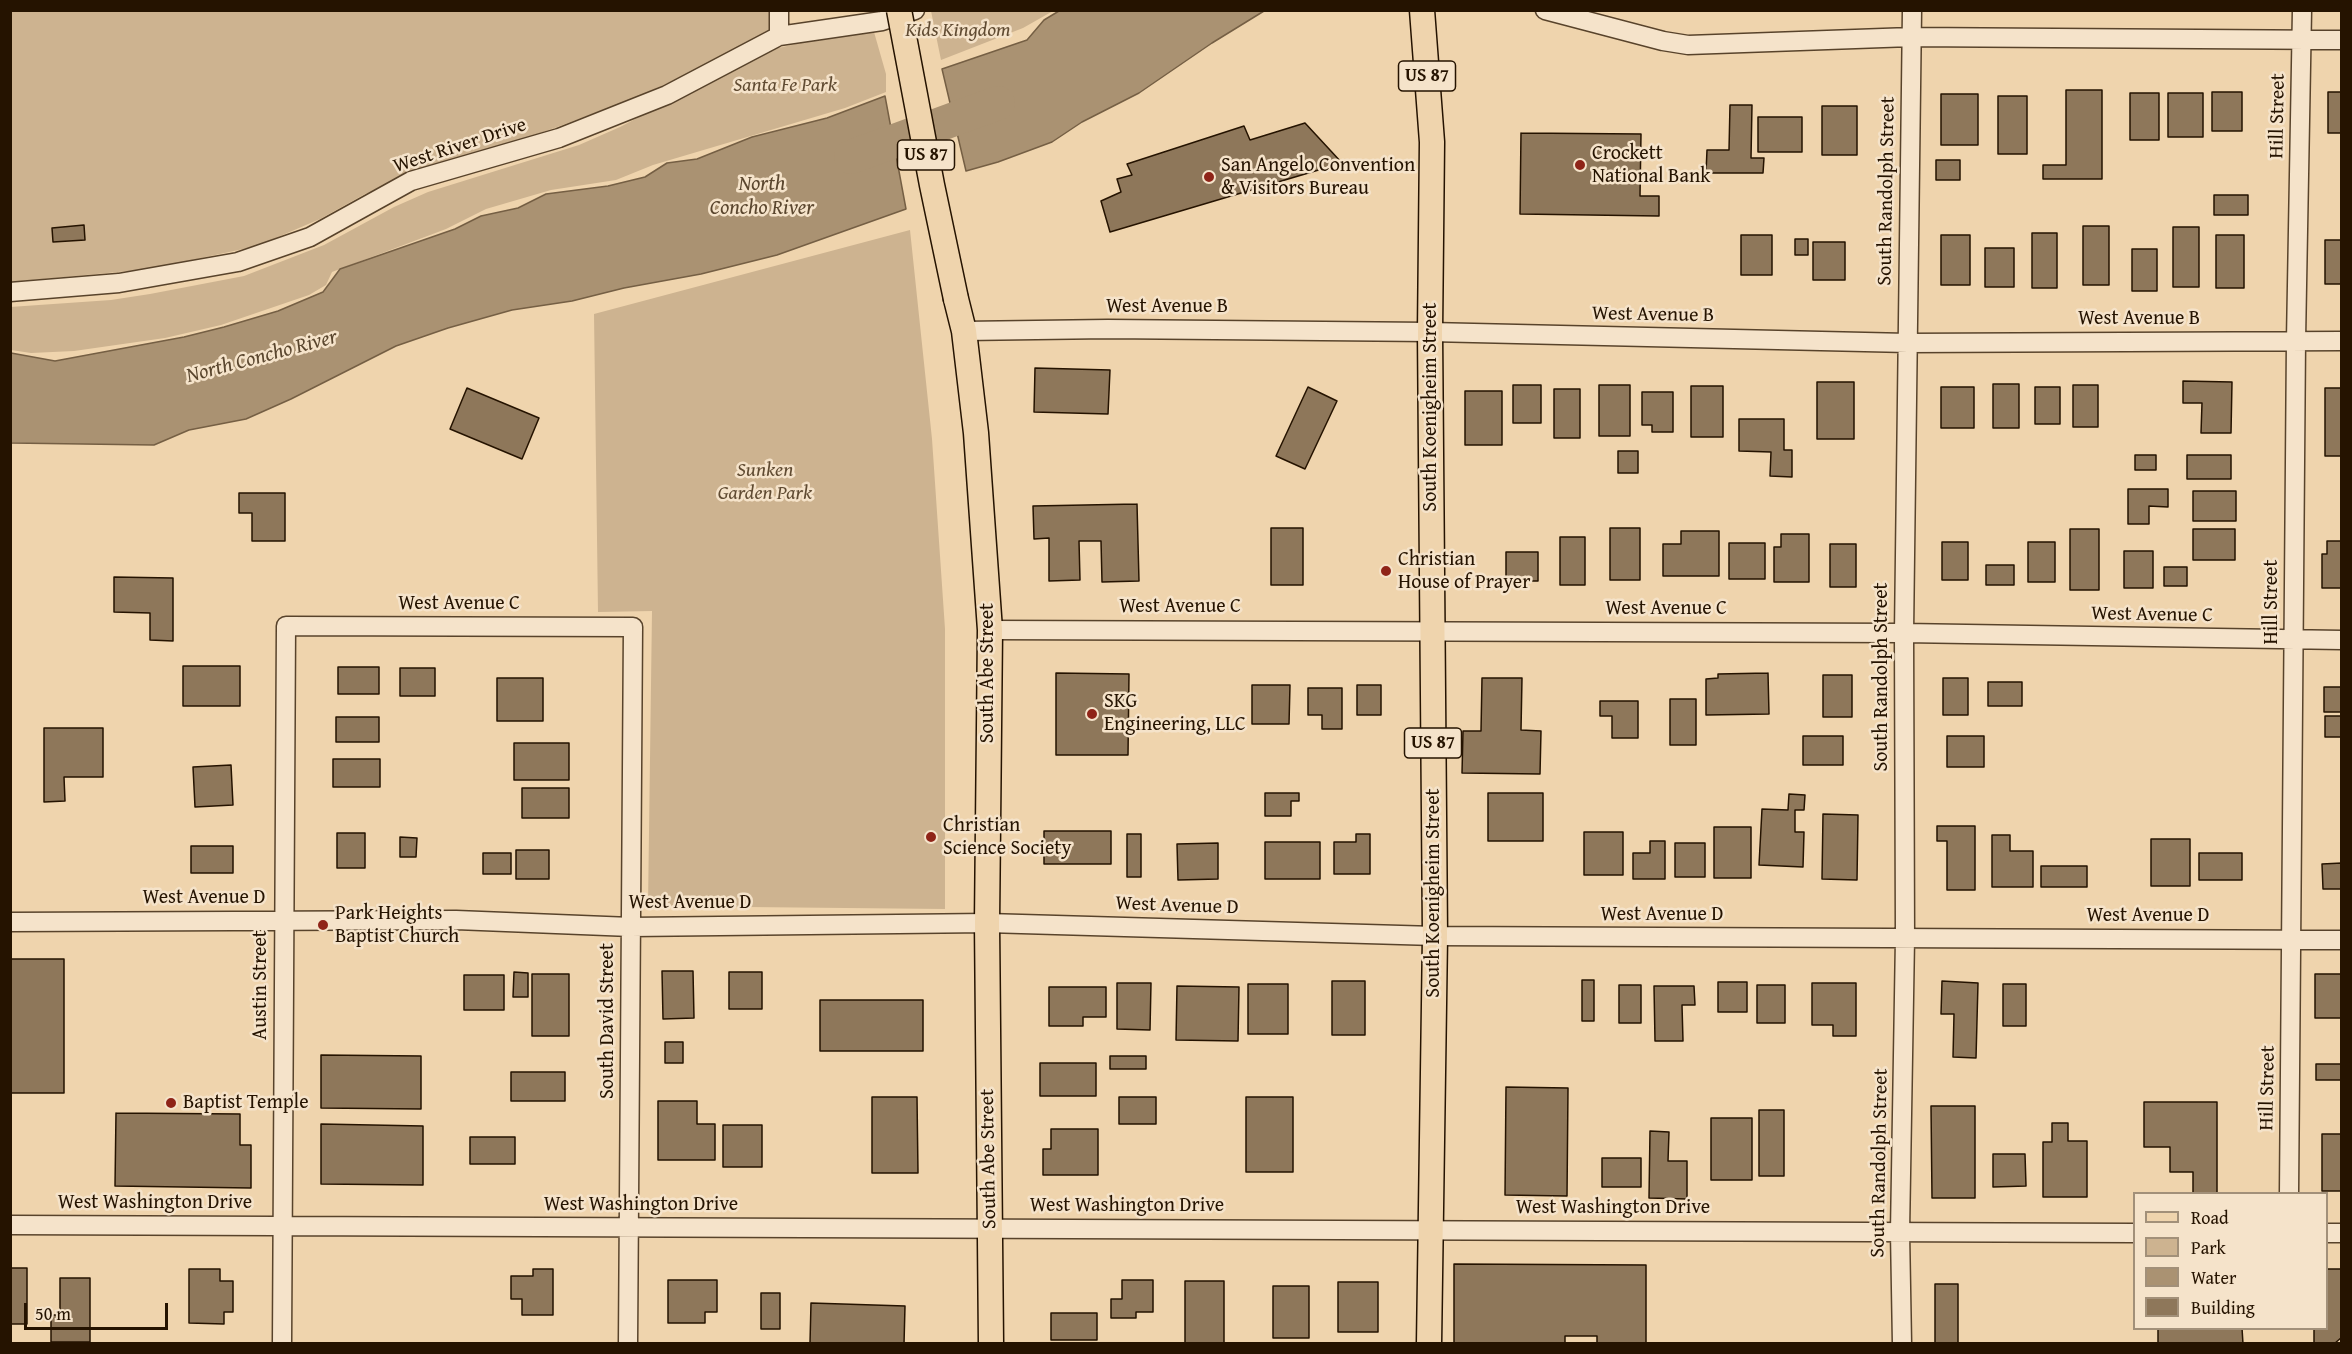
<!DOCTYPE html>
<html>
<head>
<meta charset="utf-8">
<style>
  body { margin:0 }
  #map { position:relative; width:2352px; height:1354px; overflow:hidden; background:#efd4ad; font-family:"Gentium Book Plus",serif }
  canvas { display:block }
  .frame { position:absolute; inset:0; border:12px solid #251300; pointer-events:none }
  .legend { position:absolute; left:2133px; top:1192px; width:195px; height:138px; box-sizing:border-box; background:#f5e3ca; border:2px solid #a29079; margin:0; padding:8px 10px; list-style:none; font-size:18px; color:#251300 }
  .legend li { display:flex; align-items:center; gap:12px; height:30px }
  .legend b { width:30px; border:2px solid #a29079 }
  .scale { position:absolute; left:24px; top:1303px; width:144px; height:27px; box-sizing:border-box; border:3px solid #251300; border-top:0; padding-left:8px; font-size:18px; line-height:21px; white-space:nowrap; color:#251300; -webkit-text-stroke:4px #f5e3ca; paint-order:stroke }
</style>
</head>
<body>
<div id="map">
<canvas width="2352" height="1354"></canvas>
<div class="frame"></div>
<ul class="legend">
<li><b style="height:8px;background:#efd4ad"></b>Road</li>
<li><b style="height:16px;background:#cdb390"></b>Park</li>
<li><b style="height:16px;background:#aa9272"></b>Water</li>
<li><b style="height:16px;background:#8e775a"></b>Building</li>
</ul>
<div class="scale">50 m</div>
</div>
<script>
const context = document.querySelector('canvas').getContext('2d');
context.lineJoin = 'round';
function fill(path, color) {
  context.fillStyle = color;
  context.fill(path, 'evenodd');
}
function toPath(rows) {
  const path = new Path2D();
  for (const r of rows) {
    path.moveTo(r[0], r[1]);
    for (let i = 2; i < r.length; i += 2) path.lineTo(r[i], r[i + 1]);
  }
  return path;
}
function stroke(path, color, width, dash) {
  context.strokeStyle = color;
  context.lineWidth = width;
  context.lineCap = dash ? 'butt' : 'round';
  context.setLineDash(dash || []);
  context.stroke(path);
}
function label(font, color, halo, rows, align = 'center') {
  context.font = font + ' "Gentium Book Plus",serif';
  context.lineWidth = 5;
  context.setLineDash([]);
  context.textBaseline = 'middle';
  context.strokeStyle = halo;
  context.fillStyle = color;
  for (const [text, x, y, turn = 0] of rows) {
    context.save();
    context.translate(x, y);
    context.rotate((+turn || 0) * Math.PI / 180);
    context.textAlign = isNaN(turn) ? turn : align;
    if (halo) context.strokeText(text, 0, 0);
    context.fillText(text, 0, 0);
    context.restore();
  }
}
const green = toPath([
  [11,11,770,11,770,31,740,50,637,97,560,126,365,194,320,219,257,246,150,269,11,282],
  [931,11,931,10,1053,11,1023,28,941,60],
  [874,32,886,74,886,92,845,108,653,165,616,180,551,190,486,209,446,229,332,272,326,285,309,295,221,325,165,338,74,351,31,353,11,350,10,307,111,300,150,294,244,276,324,245,394,207,428,192,579,145,620,127,765,51,827,37],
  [910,230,932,439,945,629,945,909,648,906,652,611,598,612,594,314]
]);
const water = toPath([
  [1059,11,1059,10,1264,11,1212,43,1139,93,1082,122,1052,142,998,162,966,171,942,69,1027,40,1044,20,1059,11],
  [885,96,906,209,777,255,701,274,624,288,572,301,512,310,448,328,396,346,291,399,246,419,189,430,154,445,11,443,11,353,55,361,184,337,224,327,278,311,323,292,340,269,455,229,481,216,518,208,546,194,608,186,645,177,667,163,697,159,752,137,827,118,885,96]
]);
const river = toPath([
  [851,157,998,103]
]);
const building = toPath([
  [2066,90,2102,90,2102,179,2043,179,2043,165,2066,165,2066,90],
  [2212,92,2242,92,2242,131,2212,131,2212,92],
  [2328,92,2342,92,2342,133,2328,133,2328,92],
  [2130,93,2159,93,2159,140,2130,140,2130,93],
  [2168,93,2203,93,2203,137,2168,137,2168,93],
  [1941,94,1978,94,1978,145,1941,145,1941,94],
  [1998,96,2027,96,2027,154,1998,154,1998,96],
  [1730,105,1752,105,1751,158,1764,158,1763,173,1706,173,1707,150,1729,150,1730,105],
  [1822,106,1857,106,1857,155,1822,155,1822,106],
  [1758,117,1802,117,1802,152,1758,152,1758,117],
  [1305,123,1342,163,1110,232,1101,201,1121,192,1117,179,1132,175,1127,164,1244,126,1250,140,1305,123],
  [1521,133,1641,134,1640,196,1659,196,1659,216,1520,214,1521,133],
  [1936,160,1960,160,1960,180,1936,180,1936,160],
  [2214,195,2248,195,2248,215,2214,215,2214,195],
  [84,225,85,240,53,242,52,228,84,225],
  [2083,226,2109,226,2109,285,2083,285,2083,226],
  [2173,227,2199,227,2199,287,2173,287,2173,227],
  [2032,233,2057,233,2057,288,2032,288,2032,233],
  [1741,235,1772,235,1772,275,1741,275,1741,235],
  [1941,235,1970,235,1970,285,1941,285,1941,235],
  [2216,235,2244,235,2244,288,2216,288,2216,235],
  [1795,239,1808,239,1808,255,1795,255,1795,239],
  [2325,240,2342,240,2342,284,2325,284,2325,240],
  [1813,242,1845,242,1845,280,1813,280,1813,242],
  [1985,248,2014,248,2014,287,1985,287,1985,248],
  [2132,249,2157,249,2157,291,2132,291,2132,249],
  [1035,368,1110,370,1108,414,1034,412,1035,368],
  [2183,381,2232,382,2231,433,2201,433,2202,403,2183,403,2183,381],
  [1817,382,1854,382,1854,439,1817,439,1817,382],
  [1993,384,2019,384,2019,428,1993,428,1993,384],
  [1513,385,1541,385,1541,423,1513,423,1513,385],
  [1599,385,1630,385,1630,436,1599,436,1599,385],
  [2073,385,2098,385,2098,427,2073,427,2073,385],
  [1691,386,1723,386,1723,437,1691,437,1691,386],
  [1308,387,1337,401,1305,469,1276,456,1308,387],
  [1941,387,1974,387,1974,428,1941,428,1941,387],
  [2035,387,2060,387,2060,424,2035,424,2035,387],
  [467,388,539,418,522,459,450,429,467,388],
  [2325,388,2342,388,2342,456,2325,456,2325,388],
  [1554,389,1580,389,1580,438,1554,438,1554,389],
  [1465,391,1502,391,1502,445,1465,445,1465,391],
  [1642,392,1673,392,1673,432,1652,432,1652,425,1642,425,1642,392],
  [1739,419,1784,419,1784,450,1792,450,1792,477,1770,476,1771,452,1739,451,1739,419],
  [1618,451,1638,451,1638,473,1618,473,1618,451],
  [2135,455,2156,455,2156,470,2135,470,2135,455],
  [2187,455,2231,455,2231,479,2187,479,2187,455],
  [2128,489,2168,489,2168,507,2149,506,2149,524,2128,524,2128,489],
  [2193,491,2236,491,2236,521,2193,521,2193,491],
  [239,493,285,493,285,541,252,541,252,513,239,513,239,493],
  [1137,504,1139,581,1102,582,1101,541,1079,541,1080,580,1049,581,1049,538,1034,539,1033,506,1137,504],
  [1271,528,1303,528,1303,585,1271,585,1271,528],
  [1610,528,1640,528,1640,580,1610,580,1610,528],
  [2070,529,2099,529,2099,590,2070,590,2070,529],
  [2193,529,2235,529,2235,560,2193,560,2193,529],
  [1681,531,1719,531,1719,576,1663,576,1663,544,1681,544,1681,531],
  [1781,534,1809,534,1809,582,1774,582,1774,547,1781,547,1781,534],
  [1560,537,1585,537,1585,585,1560,585,1560,537],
  [2327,541,2342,541,2342,588,2322,588,2322,554,2327,554,2327,541],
  [1942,542,1968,542,1968,580,1942,580,1942,542],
  [2028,542,2055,542,2055,582,2028,582,2028,542],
  [1729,543,1765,543,1765,579,1729,579,1729,543],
  [1830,544,1856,544,1856,587,1830,587,1830,544],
  [2124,551,2153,551,2153,588,2124,588,2124,551],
  [1506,552,1538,552,1538,581,1506,581,1506,552],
  [1986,565,2014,565,2014,585,1986,585,1986,565],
  [2164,567,2187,567,2187,586,2164,586,2164,567],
  [114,577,173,578,173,641,150,640,150,613,114,612,114,577],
  [183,666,240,666,240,706,183,706,183,666],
  [338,667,379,667,379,694,338,694,338,667],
  [400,668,435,668,435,696,400,696,400,668],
  [1056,673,1129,674,1128,755,1056,755,1056,673],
  [1768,673,1769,714,1706,715,1706,679,1718,678,1718,674,1768,673],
  [1823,675,1852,675,1852,717,1823,717,1823,675],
  [497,678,543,678,543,721,497,721,497,678],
  [1482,678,1522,678,1521,730,1541,731,1540,774,1462,773,1463,731,1481,731,1482,678],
  [1943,678,1968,678,1968,715,1943,715,1943,678],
  [1988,682,2022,682,2022,706,1988,706,1988,682],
  [1252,685,1290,685,1289,724,1252,724,1252,685],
  [1357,685,1381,685,1381,715,1357,715,1357,685],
  [2324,687,2342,687,2342,712,2324,712,2324,687],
  [1308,688,1342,688,1342,729,1322,729,1322,715,1308,715,1308,688],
  [1670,699,1696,699,1696,745,1670,745,1670,699],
  [1600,701,1638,701,1638,738,1612,738,1612,716,1600,716,1600,701],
  [2325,716,2342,716,2342,737,2325,737,2325,716],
  [336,717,379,717,379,742,336,742,336,717],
  [44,728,103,728,103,777,64,777,65,801,44,802,44,728],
  [1803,736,1843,736,1843,765,1803,765,1803,736],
  [1947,736,1984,736,1984,767,1947,767,1947,736],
  [514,743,569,743,569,780,514,780,514,743],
  [333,759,380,759,380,787,333,787,333,759],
  [231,765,233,805,195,807,193,767,231,765],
  [522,788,569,788,569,818,522,818,522,788],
  [1265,793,1299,793,1299,801,1291,801,1291,816,1265,816,1265,793],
  [1488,793,1543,793,1543,841,1488,841,1488,793],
  [1789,794,1805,795,1804,810,1795,810,1795,832,1804,832,1803,867,1759,865,1762,809,1788,810,1789,794],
  [1823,814,1858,815,1857,880,1822,879,1823,814],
  [1937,826,1975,826,1975,890,1947,890,1947,841,1937,841,1937,826],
  [1714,827,1751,827,1751,878,1714,878,1714,827],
  [1044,831,1111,831,1111,864,1044,864,1044,831],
  [1584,832,1623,832,1623,875,1584,875,1584,832],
  [337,833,365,833,365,868,337,868,337,833],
  [1127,834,1141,834,1141,877,1127,877,1127,834],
  [1356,834,1370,834,1370,874,1334,874,1334,842,1356,842,1356,834],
  [1992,835,2010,835,2010,851,2033,851,2033,887,1992,887,1992,835],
  [400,837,417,838,416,857,400,857,400,837],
  [2151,839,2190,839,2190,886,2151,886,2151,839],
  [1650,841,1665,841,1665,879,1633,879,1633,853,1650,853,1650,841],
  [1265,842,1320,842,1320,879,1265,879,1265,842],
  [1218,843,1218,879,1178,880,1177,844,1218,843],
  [1675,843,1705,843,1705,877,1675,877,1675,843],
  [191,846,233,846,233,873,191,873,191,846],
  [516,850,549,850,549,879,516,879,516,850],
  [483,853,511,853,511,874,483,874,483,853],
  [2199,853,2242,853,2242,880,2199,880,2199,853],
  [2342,863,2342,889,2323,889,2322,864,2342,863],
  [2041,866,2087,866,2087,887,2041,887,2041,866],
  [10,959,64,959,64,1093,10,1093,10,959],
  [662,971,693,971,694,1018,663,1019,662,971],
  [514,972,528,973,528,997,513,997,514,972],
  [729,972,762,972,762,1009,729,1009,729,972],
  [532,974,569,974,569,1036,532,1036,532,974],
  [2315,974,2342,974,2342,1018,2315,1018,2315,974],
  [464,975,504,975,504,1010,464,1010,464,975],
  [1582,980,1594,980,1594,1021,1582,1021,1582,980],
  [1332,981,1365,981,1365,1035,1332,1035,1332,981],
  [1942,981,1978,983,1976,1058,1953,1057,1954,1014,1941,1014,1942,981],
  [1718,982,1747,982,1747,1012,1718,1012,1718,982],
  [1117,983,1151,983,1150,1030,1117,1029,1117,983],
  [1812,983,1856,983,1856,1036,1833,1036,1833,1025,1812,1025,1812,983],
  [1248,984,1288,984,1288,1034,1248,1034,1248,984],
  [2003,984,2026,984,2026,1026,2003,1026,2003,984],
  [1619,985,1641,985,1641,1023,1619,1023,1619,985],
  [1757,985,1785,985,1785,1023,1757,1023,1757,985],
  [1177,986,1239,987,1238,1041,1176,1040,1177,986],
  [1654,986,1694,986,1695,1005,1682,1005,1683,1041,1655,1041,1654,986],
  [1049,987,1106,987,1106,1017,1083,1017,1083,1026,1049,1026,1049,987],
  [820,1000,923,1000,923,1051,820,1051,820,1000],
  [665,1042,683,1042,683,1063,665,1063,665,1042],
  [321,1055,421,1056,421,1109,321,1108,321,1055],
  [1110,1056,1146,1056,1146,1069,1110,1069,1110,1056],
  [1040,1063,1096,1063,1096,1096,1040,1096,1040,1063],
  [2316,1064,2342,1064,2342,1080,2316,1080,2316,1064],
  [511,1072,565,1072,565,1101,511,1101,511,1072],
  [1506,1087,1568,1088,1567,1196,1505,1195,1506,1087],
  [872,1097,917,1097,918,1173,872,1173,872,1097],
  [1119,1097,1156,1097,1156,1124,1119,1124,1119,1097],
  [1246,1097,1293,1097,1293,1172,1246,1172,1246,1097],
  [658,1101,697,1101,697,1124,715,1124,715,1160,658,1160,658,1101],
  [2144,1102,2217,1102,2217,1194,2193,1193,2193,1172,2170,1172,2170,1147,2144,1147,2144,1102],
  [1931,1106,1975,1106,1975,1198,1932,1198,1931,1106],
  [1759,1110,1784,1110,1784,1176,1759,1176,1759,1110],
  [116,1113,240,1114,240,1145,251,1145,251,1188,115,1186,116,1113],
  [1711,1118,1752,1118,1752,1180,1711,1180,1711,1118],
  [2052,1123,2068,1123,2068,1141,2087,1141,2087,1197,2043,1197,2043,1142,2052,1142,2052,1123],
  [321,1124,423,1126,423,1185,321,1184,321,1124],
  [723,1125,762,1125,762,1167,723,1167,723,1125],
  [1051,1129,1098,1129,1098,1175,1043,1175,1043,1149,1051,1149,1051,1129],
  [1650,1131,1669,1132,1668,1161,1687,1161,1687,1199,1649,1198,1650,1131],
  [2322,1134,2342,1134,2342,1191,2322,1191,2322,1134],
  [470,1137,515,1137,515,1164,470,1164,470,1137],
  [1993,1154,2025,1154,2026,1186,1993,1187,1993,1154],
  [1602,1158,1641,1158,1641,1187,1602,1187,1602,1158],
  [1454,1264,1646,1265,1646,1344,1597,1344,1597,1336,1565,1336,1565,1344,1454,1344,1454,1264],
  [10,1268,27,1268,27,1324,10,1324,10,1268],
  [189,1269,220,1269,220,1281,233,1281,233,1312,224,1312,224,1324,189,1323,189,1269],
  [533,1269,553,1269,553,1315,522,1315,522,1299,511,1299,511,1276,533,1276,533,1269],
  [2326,1269,2342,1269,2342,1337,2334,1344,2314,1344,2314,1328,2326,1328,2326,1269],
  [60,1278,90,1278,90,1342,51,1342,51,1315,60,1315,60,1278],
  [668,1280,717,1280,717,1312,705,1312,705,1323,668,1323,668,1280],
  [1122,1280,1153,1280,1153,1312,1136,1312,1136,1318,1111,1318,1111,1299,1122,1299,1122,1280],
  [1185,1281,1224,1281,1224,1344,1185,1344,1185,1281],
  [1338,1282,1378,1282,1378,1332,1338,1332,1338,1282],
  [1935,1284,1958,1284,1958,1344,1935,1344,1935,1284],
  [1273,1286,1309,1286,1309,1338,1273,1338,1273,1286],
  [761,1293,780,1293,780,1329,761,1329,761,1293],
  [811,1303,905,1306,904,1344,810,1343,811,1303],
  [1051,1313,1097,1313,1097,1340,1051,1340,1051,1313],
  [2158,1328,2242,1328,2243,1344,2158,1344,2158,1328]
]);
const minor = toPath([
  [779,10,779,36],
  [1545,10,1663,41,1688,45,1911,37,2342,40],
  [10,292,119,283,238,262,310,237,411,181,559,138,667,95,779,36,882,21,915,10],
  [964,331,1108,329,1430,332,1908,343,2342,341],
  [990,630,1904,633,2342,640],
  [10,922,456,920,631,927,987,923,1435,936,2342,940],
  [2289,1194,2296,340,2302,10],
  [10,1225,2134,1233],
  [2326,1233,2342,1233],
  [282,1344,286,626,633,627,628,1344],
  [1902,1344,1900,1232,1905,938,1904,633,1912,10]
]);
const major = toPath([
  [1422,10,1432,142,1430,332,1435,936,1429,1344],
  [956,299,964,331,976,433,990,630,987,923,991,1344]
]);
const majorBridge = toPath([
  [899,10,932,185,956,299]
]);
const markers = [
  [1580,165,6,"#8f2418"],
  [1209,177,6,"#8f2418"],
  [1386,571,6,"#8f2418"],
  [1092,714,6,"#8f2418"],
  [931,837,6,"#8f2418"],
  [323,925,6,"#8f2418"],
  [171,1103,6,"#8f2418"]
];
const shields = [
  [1427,76,57],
  [926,155,57],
  [1433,743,57]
];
const shieldNames = [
  ["US 87",1427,76],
  ["US 87",926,155],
  ["US 87",1433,743]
];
const parkNames = [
  ["Kids Kingdom",958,31],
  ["Santa Fe Park",785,86],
  ["Sunken",765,471],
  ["Garden Park",765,494]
];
const streetNames = [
  ["Hill Street",2278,116,-89],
  ["West River Drive",460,146,-18],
  ["South Randolph Street",1887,191,-89],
  ["West Avenue B",1167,307],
  ["West Avenue B",1653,315,1],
  ["West Avenue B",2139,319],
  ["South Koenigheim Street",1431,407,-90],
  ["Hill Street",2272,602,-90],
  ["West Avenue C",459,604],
  ["West Avenue C",1180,607],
  ["West Avenue C",1666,609],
  ["West Avenue C",2152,615,1],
  ["South Abe Street",988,673,-90],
  ["South Randolph Street",1882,677,-90],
  ["South Koenigheim Street",1434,893,-90],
  ["West Avenue D",204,898],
  ["West Avenue D",690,903],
  ["West Avenue D",1177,906,2],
  ["West Avenue D",1662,915],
  ["West Avenue D",2148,916],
  ["Austin Street",261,985,-90],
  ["South David Street",608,1021,-90],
  ["Hill Street",2268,1088,-89],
  ["South Abe Street",989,1159,-91],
  ["South Randolph Street",1880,1163,-89],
  ["West Washington Drive",155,1203],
  ["West Washington Drive",641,1205],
  ["West Washington Drive",1127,1206],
  ["West Washington Drive",1613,1208]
];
const poiNames = [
  ["Crockett",1592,154],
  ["National Bank",1592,177],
  ["San Angelo Convention",1221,166],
  ["& Visitors Bureau",1221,189],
  ["Christian",1398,560],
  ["House of Prayer",1398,583],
  ["SKG",1104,702],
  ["Engineering, LLC",1104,725],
  ["Christian",943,826],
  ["Science Society",943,849],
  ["Park Heights",335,914],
  ["Baptist Church",335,937],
  ["Baptist Temple",183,1103]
];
const waterNames = [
  ["North",762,185],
  ["Concho River",762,209],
  ["North Concho River",262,357,-15]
];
fill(green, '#cdb390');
fill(water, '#aa9272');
stroke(water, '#755f44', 1.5);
stroke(river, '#aa9272', 34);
fill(building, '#8e775a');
stroke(building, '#251300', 1.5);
stroke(minor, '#58432b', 21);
stroke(major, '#251300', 27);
stroke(minor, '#f5e3ca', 18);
stroke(major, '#efd4ad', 24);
stroke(majorBridge, '#251300', 27, []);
stroke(majorBridge, '#efd4ad', 24);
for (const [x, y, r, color] of markers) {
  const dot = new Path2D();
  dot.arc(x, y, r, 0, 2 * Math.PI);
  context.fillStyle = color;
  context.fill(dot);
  stroke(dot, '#f5e3ca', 2);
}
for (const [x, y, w] of shields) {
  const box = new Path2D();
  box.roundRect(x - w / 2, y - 15, w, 30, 4.5);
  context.fillStyle = '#f5e3ca';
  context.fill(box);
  stroke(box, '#251300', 1.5);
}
label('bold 18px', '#251300', null, shieldNames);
label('italic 20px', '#604b32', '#f5e3ca', parkNames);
label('20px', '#251300', '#f5e3ca', streetNames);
label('20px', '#251300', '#f5e3ca', poiNames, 'left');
label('italic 21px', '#5a462e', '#f5e3ca', waterNames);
</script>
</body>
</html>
